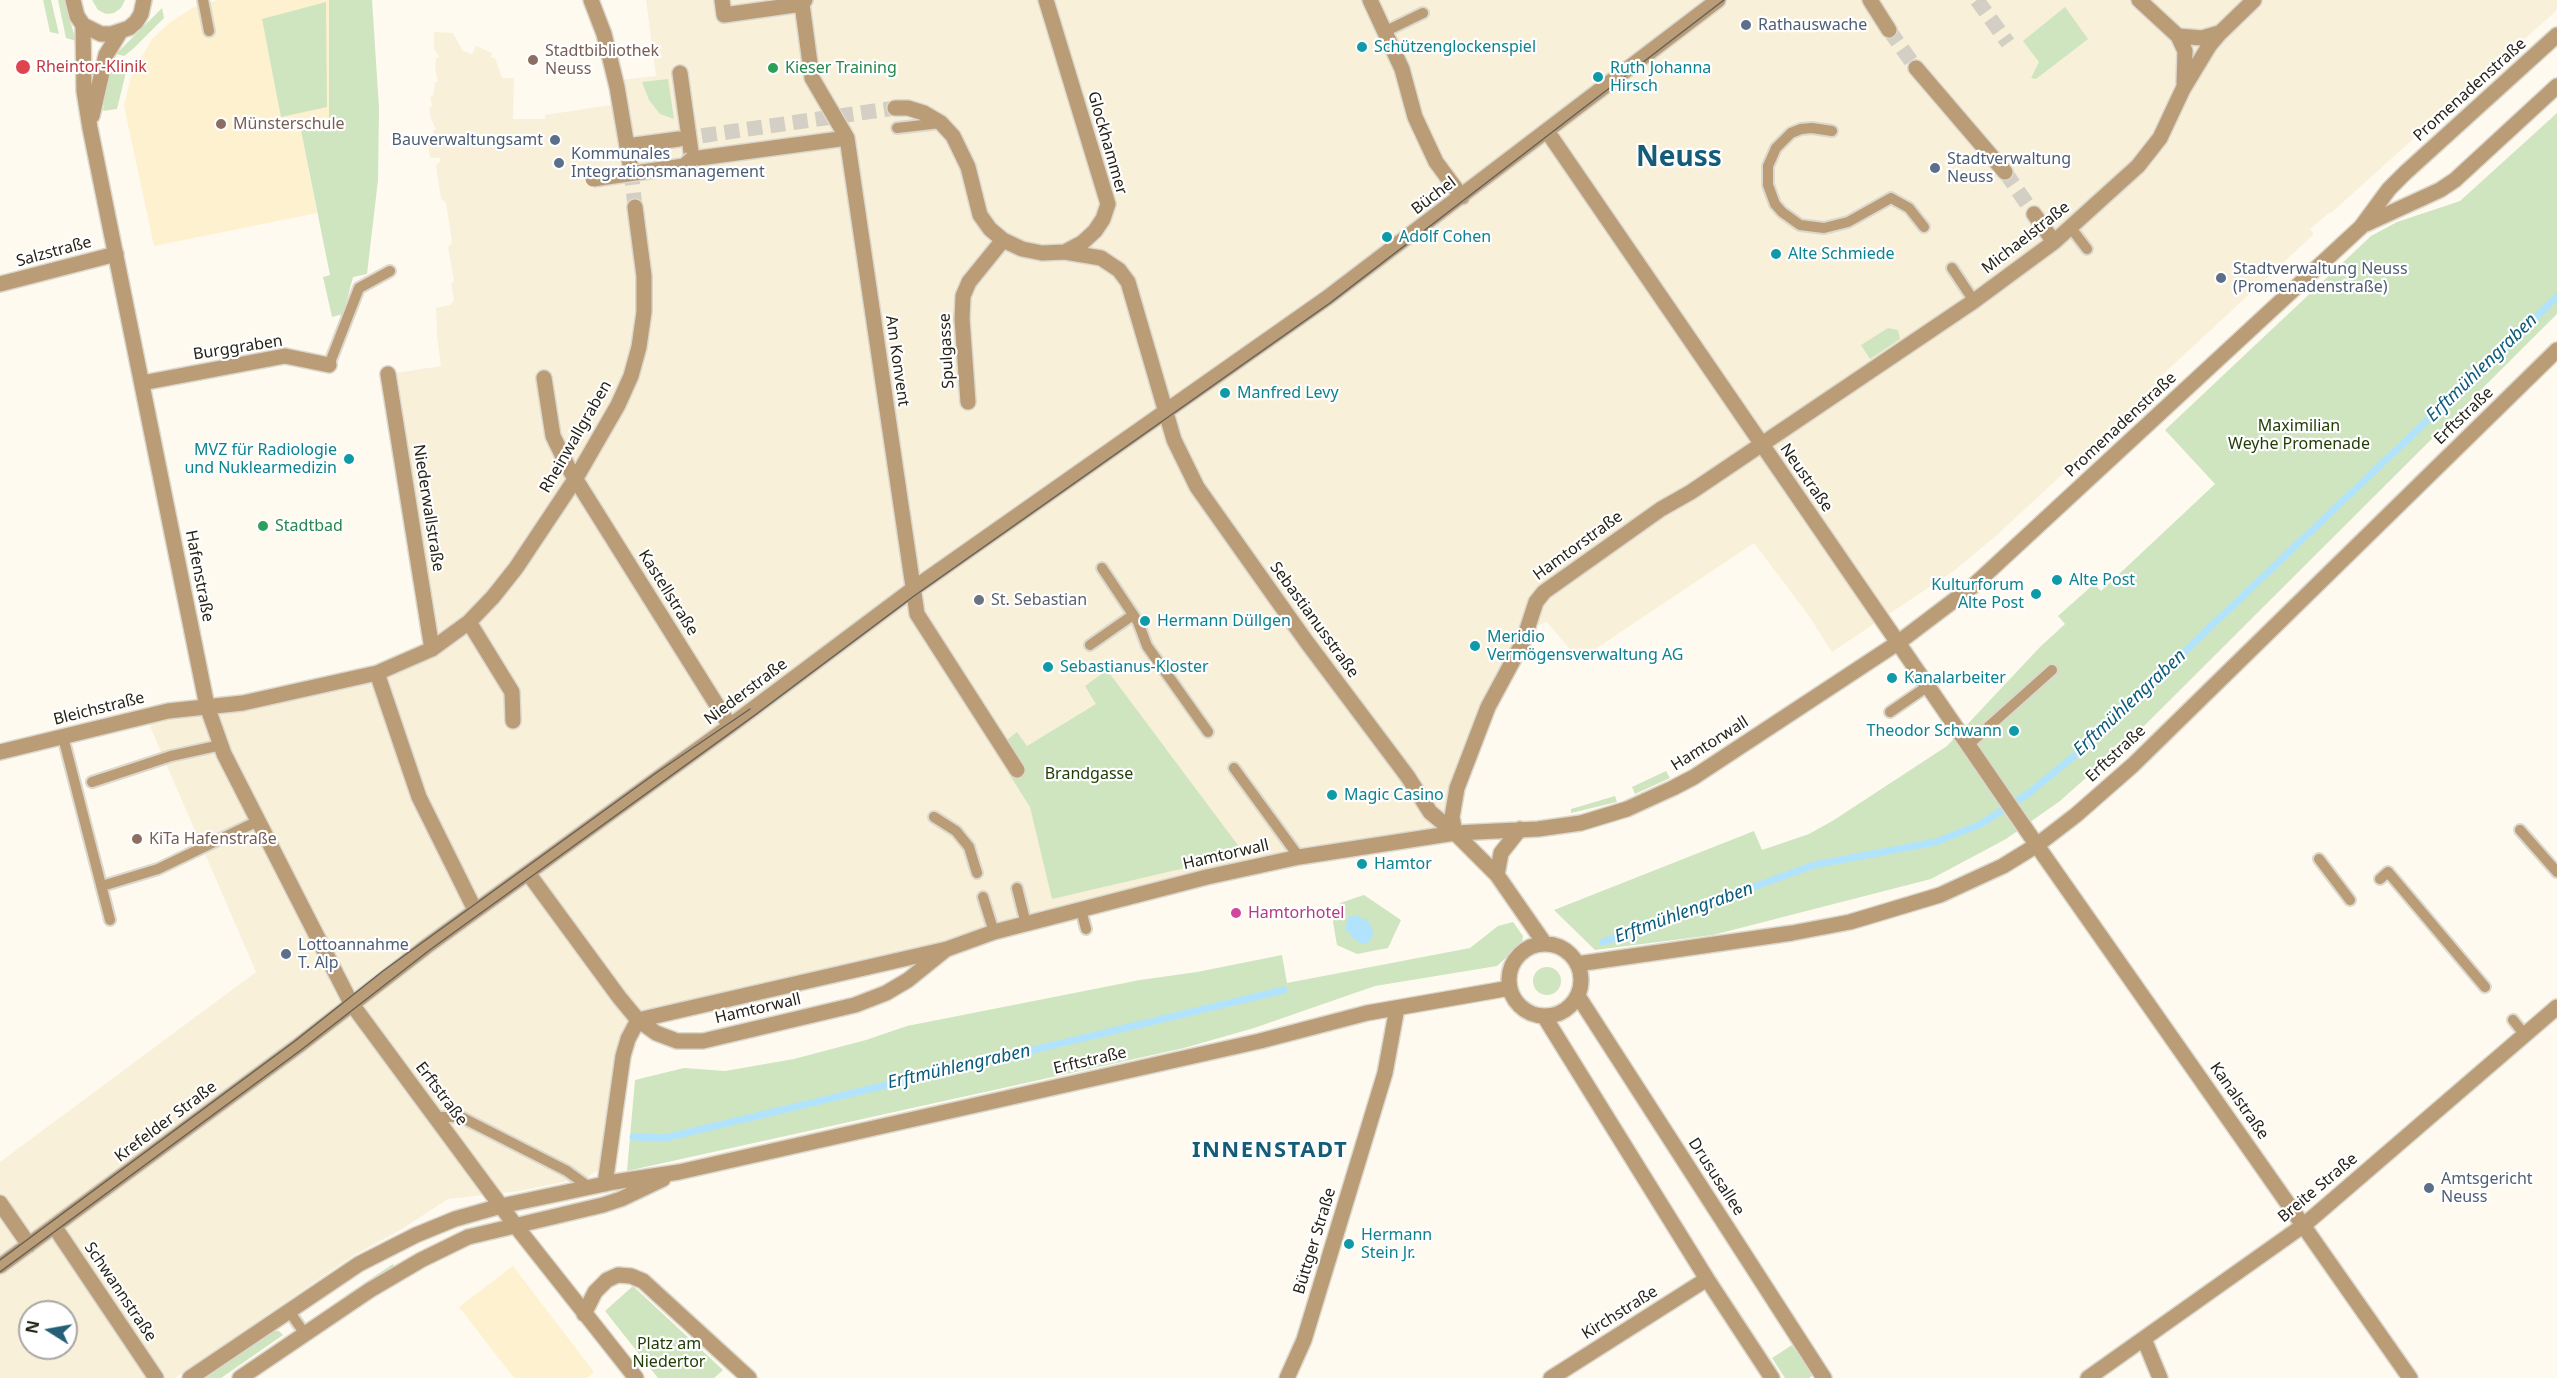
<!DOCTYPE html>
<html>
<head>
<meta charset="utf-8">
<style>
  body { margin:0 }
  #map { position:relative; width:2557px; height:1378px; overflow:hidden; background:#fefaf0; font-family:"Noto Sans",sans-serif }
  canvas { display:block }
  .north { position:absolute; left:18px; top:1300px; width:60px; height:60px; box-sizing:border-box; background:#fff; border:2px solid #a8a7a3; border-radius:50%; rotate:281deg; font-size:16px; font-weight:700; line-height:24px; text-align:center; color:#262319 }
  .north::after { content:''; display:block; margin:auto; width:21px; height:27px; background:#245f77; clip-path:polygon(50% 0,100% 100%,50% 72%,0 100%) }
</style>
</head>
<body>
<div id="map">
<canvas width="2557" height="1378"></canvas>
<div class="north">N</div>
</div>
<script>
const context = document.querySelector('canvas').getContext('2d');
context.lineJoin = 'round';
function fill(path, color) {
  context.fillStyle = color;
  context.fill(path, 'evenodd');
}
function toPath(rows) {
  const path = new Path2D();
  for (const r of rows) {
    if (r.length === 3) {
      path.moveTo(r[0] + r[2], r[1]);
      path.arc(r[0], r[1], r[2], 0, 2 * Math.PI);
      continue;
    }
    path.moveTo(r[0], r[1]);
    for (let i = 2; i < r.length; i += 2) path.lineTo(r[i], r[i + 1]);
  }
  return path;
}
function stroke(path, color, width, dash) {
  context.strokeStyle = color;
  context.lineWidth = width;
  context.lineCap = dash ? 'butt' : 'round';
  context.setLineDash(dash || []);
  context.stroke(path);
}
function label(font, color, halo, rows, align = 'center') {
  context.font = font + ' "Noto Sans",sans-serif';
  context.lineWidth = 4.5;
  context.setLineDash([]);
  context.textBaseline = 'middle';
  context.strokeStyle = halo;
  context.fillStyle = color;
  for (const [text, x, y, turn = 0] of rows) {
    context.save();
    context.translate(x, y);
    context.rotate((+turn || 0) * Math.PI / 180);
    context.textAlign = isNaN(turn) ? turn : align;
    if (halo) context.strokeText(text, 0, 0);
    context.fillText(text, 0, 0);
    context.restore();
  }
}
const commercial = toPath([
  [646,0,2557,0,2557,10,2331,213,2330,212,2310,229,2314,234,2157,380,2160,384,1997,535,1955,570,1832,652,1809,616,1754,543,1579,660,1547,622,1530,628,1459,791,1458,830,1409,836,971,936,637,1017,606,1166,587,1177,519,1191,448,1199,402,1229,351,1257,175,1378,0,1378,0,1162,256,972,145,715,279,698,433,649,389,374,441,366,437,336,436,308,450,305,454,300,451,284,454,281,448,247,452,243,446,203,441,199,436,165,440,162,440,158,430,157,428,144,435,143,433,131,436,129,431,119,429,107,432,106,430,97,433,96,435,82,438,81,435,70,436,58,439,57,434,48,434,32,453,33,463,51,472,54,476,46,492,53,491,57,495,58,502,78,514,78,513,119,545,119,545,115,623,103,619,80,656,76],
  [30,1312,66,1312,66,1348,30,1348]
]);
const built = toPath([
  [218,0,329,0,329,121,300,127,317,213,154,246,124,106,132,73,153,38,172,21,194,7],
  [513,1266,594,1372,587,1378,514,1378,459,1307]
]);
const green = toPath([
  [43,0,51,0,59,34,50,32],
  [58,0,64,0,76,41,66,38],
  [92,0,125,0,121,8,114,13,106,14,98,10],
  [329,0,372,0,379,108,378,180,367,274,353,277,343,314,332,317,323,277,330,275,300,126,329,121],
  [326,2,327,107,281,117,262,19],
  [2065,7,2088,39,2036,79,2031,78,2039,62,2023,41],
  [162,8,164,18,133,49,124,56,116,54],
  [112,64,127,68,117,109,103,111,107,78],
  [668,79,674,119,660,114,649,100,642,82],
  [2557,113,2557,314,2144,726,2060,801,2006,839,1931,879,1713,935,1595,950,1554,910,1754,831,1762,850,1809,834,1834,820,1947,746,2040,647,2065,624,2058,616,2094,584,2101,591,2215,484,2165,430,2371,236,2397,222,2460,201],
  [1888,328,1898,330,1900,339,1870,359,1861,345],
  [1107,670,1243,852,1228,858,1052,899,1030,807,994,750,1017,732,1027,746,1096,704,1085,686],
  [1666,771,1670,778,1635,794,1632,787],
  [1615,796,1617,802,1571,813,1571,809],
  [1364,895,1401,920,1388,948,1357,954,1337,945,1333,922,1340,903],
  [1513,922,1523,936,1522,943,1497,966,1375,986,1254,1028,1184,1048,627,1171,635,1080,684,1068,725,1071,794,1059,866,1040,907,1026,1140,980,1197,972,1282,955,1287,983,1470,948,1498,926],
  [1547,981,14],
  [393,1264,394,1267,389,1272,347,1298,345,1296],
  [633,1286,723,1370,714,1378,658,1378,605,1311],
  [273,1331,279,1331,283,1335,221,1378,206,1378],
  [1792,1345,1813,1375,1809,1378,1785,1378,1772,1358]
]);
const water = toPath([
  [1359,915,1362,919,1367,919,1374,933,1368,943,1362,944,1350,936,1351,934,1345,930,1348,917]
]);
const stream = toPath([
  [1603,942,1814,865,1936,842,1981,824,2029,793,2078,753,2557,297],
  [633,1137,665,1138,1284,990]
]);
const streetTunnel = toPath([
  [1977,0,2008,43],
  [1889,30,1916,68],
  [679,139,895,108],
  [631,170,635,207],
  [2005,172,2034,214]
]);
const lane = toPath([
  [203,0,209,31],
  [1384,32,1423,13],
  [897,128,940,123],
  [1832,131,1812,128,1801,129,1791,133,1776,148,1768,166,1768,185,1775,204,1782,212,1800,225,1824,228,1848,222,1891,198,1909,208,1924,227],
  [2071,228,2087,249],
  [1952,268,1974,301],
  [329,365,359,288,390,271],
  [1102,568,1138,622,1147,646,1208,732],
  [1090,645,1133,615],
  [1890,712,1928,686],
  [63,737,110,920],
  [1968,745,2052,670],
  [1234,768,1299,857],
  [92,782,171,756,221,745],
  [934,817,956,831,969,847,977,873],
  [2520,830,2557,872],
  [2319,859,2350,900],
  [2380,879,2388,872,2485,987],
  [102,886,158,869,258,821],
  [1017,888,1026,924],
  [983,897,994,932],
  [1081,910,1086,929],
  [2513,1020,2525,1035],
  [435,1117,461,1117,567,1171,589,1187],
  [289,1311,305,1334]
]);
const street = toPath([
  [73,0,77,16,83,25,101,34,111,34,129,28,136,22,141,14,144,0],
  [591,0,604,34,617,87,631,170],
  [722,0,724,15,802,4,805,0],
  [1046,0,1108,204,1103,219,1095,231,1082,243,1065,252],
  [1370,0,1402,69,1415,117,1436,162,1462,197],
  [1870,0,1889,30],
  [2139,0,2178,36,2185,51,2184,83],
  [802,4,812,78,847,138,917,614,1017,770],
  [83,25,84,91,90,128,207,706,224,754,351,1003,515,1225,636,1378],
  [2178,36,2202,38,2219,33],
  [1916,68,2005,172],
  [680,73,692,159,847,138],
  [895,108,908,108,924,113,941,123,953,136,968,167,980,215,990,229,1003,240,1022,249,1042,253,1065,252,1101,258,1119,270,1128,282,1174,440,1197,487,1306,641,1408,777,1430,812,1455,833,1497,875,1545,944],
  [92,116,106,55,120,32],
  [1547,131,2045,857,2410,1378],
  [627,146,679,139],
  [2034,214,2054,242],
  [2366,224,2440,190,2455,180,2557,86],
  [0,284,116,254],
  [388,374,432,649],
  [544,378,553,436,568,467,730,726],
  [142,383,285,356,329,365],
  [968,402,962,319,963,296,969,282,1003,240],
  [469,622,512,692,513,721],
  [377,673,419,797,475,910],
  [0,752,168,711,243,703,377,673,432,649,469,622,493,597,516,568,576,478,618,405,631,376,639,347,644,312,644,276,635,207],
  [1455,833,1452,817,1457,788,1488,707,1523,642,1536,602,1544,592,1661,509,1691,492,1974,301,2054,242,2138,166,2160,138,2183,89,2209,46,2220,33,2254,0],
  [528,873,619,997,638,1020,656,1033,677,1041,703,1041,855,1005,886,993,908,980,944,951],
  [1497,875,1501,853,1520,829],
  [1545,980,36],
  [1577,964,1792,933,1850,922,1940,895,2003,866,2037,845,2076,815,2133,765,2557,350],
  [1578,996,1824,1378],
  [1544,1016,1707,1279,1772,1378],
  [605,1184,623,1056,628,1039,638,1020,947,949,994,932,1207,877,1299,857,1455,833,1538,829,1581,823,1627,809,1673,788,1694,777,1899,642,1973,586,2361,227,2389,189,2405,173,2557,35],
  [0,1203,29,1245],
  [54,1226,156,1378],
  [0,1266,298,1046,427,946,730,726,913,589,1327,298,1718,0],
  [584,1314,595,1292,607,1280,618,1275,631,1276,643,1281,749,1378],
  [2144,1339,2160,1378],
  [190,1378,359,1264,416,1235,455,1219,501,1206,614,1182,679,1172,1260,1041,1367,1013,1510,988],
  [240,1378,370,1290,421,1260,468,1237,603,1205,621,1199,663,1179],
  [1287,1378,1304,1340,1385,1073,1397,1008],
  [1551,1378,1707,1279],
  [2088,1378,2304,1225,2557,1007]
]);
const tram = toPath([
  [0,1260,295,1041,383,971,656,773,750,709],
  [0,1272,301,1050,431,949,755,715,914,596,1330,303,1724,0]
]);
const streetBridge = toPath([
  [593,179,684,166,692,159]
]);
const markers = [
  [1746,25,6,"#5c6f8a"],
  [1362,47,6,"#0f9aa8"],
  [533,60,6,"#8d6e63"],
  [23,67,8,"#e0444e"],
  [773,68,6,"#2e9e5b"],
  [1598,77,6,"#0f9aa8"],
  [221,124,6,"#8d6e63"],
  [555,140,6,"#5c6f8a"],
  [559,163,6,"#5c6f8a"],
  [1935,168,6,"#5c6f8a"],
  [1387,237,6,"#0f9aa8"],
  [1776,254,6,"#0f9aa8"],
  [2221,278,6,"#5c6f8a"],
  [1225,393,6,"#0f9aa8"],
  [349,459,6,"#0f9aa8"],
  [263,526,6,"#2e9e5b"],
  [2057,580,6,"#0f9aa8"],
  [2036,594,6,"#0f9aa8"],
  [979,600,6,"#6b7280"],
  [1145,621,6,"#0f9aa8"],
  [1475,646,6,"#0f9aa8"],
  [1048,667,6,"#0f9aa8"],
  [1892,678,6,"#0f9aa8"],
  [2014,731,6,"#0f9aa8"],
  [1332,795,6,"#0f9aa8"],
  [137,839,6,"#8d6e63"],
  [1362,864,6,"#0f9aa8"],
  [1236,913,6,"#d1479c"],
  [286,954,6,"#5c6f8a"],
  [2429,1188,6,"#5c6f8a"],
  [1349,1244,6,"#0f9aa8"]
];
const serviceNames = [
  ["Rathauswache",1758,25],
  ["Bauverwaltungsamt",543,140,"right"],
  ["Kommunales",571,154],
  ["Integrationsmanagement",571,172],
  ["Stadtverwaltung",1947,159],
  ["Neuss",1947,177],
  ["Stadtverwaltung Neuss",2233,269],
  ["(Promenadenstraße)",2233,287],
  ["Lottoannahme",298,945],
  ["T. Alp",298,963],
  ["Amtsgericht",2441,1179],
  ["Neuss",2441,1197]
];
const cultureNames = [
  ["Schützenglockenspiel",1374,47],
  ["Ruth Johanna",1610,68],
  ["Hirsch",1610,86],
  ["Adolf Cohen",1399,237],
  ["Alte Schmiede",1788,254],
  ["Manfred Levy",1237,393],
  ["MVZ für Radiologie",337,450,"right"],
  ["und Nuklearmedizin",337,468,"right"],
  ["Alte Post",2069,580],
  ["Kulturforum",2024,585,"right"],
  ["Alte Post",2024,603,"right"],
  ["Hermann Düllgen",1157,621],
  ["Meridio",1487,637],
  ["Vermögensverwaltung AG",1487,655],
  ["Sebastianus-Kloster",1060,667],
  ["Kanalarbeiter",1904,678],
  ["Theodor Schwann",2002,731,"right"],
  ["Magic Casino",1344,795],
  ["Hamtor",1374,864],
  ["Hermann",1361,1235],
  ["Stein Jr.",1361,1253]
];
const educationNames = [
  ["Stadtbibliothek",545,51],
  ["Neuss",545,69],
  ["Münsterschule",233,124],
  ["KiTa Hafenstraße",149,839]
];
const healthNames = [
  ["Rheintor-Klinik",36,67]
];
const leisureNames = [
  ["Kieser Training",785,68],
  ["Stadtbad",275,526]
];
const streetNames = [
  ["Promenadenstraße",2470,90,-42],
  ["Glockhammer",1107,143,74],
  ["Büchel",1434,196,-37],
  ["Michaelstraße",2026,238,-38],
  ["Salzstraße",54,252,-15],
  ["Burggraben",238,348,-9],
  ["Spulgasse",947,351,-93],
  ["Am Konvent",897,361,82],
  ["Erftstraße",2464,416,-44],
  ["Promenadenstraße",2121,425,-43],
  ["Rheinwallgraben",576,437,-60],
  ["Neustraße",1806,478,55],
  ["Niederwallstraße",428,508,81],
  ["Hamtorstraße",1578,546,-36],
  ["Hafenstraße",199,576,79],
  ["Kastellstraße",668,593,58],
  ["Sebastianusstraße",1314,620,54],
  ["Niederstraße",746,692,-37],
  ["Bleichstraße",99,709,-14],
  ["Hamtorwall",1710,744,-32],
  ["Erftstraße",2116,754,-43],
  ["Hamtorwall",1226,855,-13],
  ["Hamtorwall",758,1009,-13],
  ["Erftstraße",1090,1061,-13],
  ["Erftstraße",441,1094,53],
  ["Kanalstraße",2239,1101,55],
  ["Krefelder Straße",166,1122,-37],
  ["Drususallee",1716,1177,57],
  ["Breite Straße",2318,1188,-40],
  ["Büttger Straße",1315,1241,-73],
  ["Schwannstraße",120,1292,56],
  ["Kirchstraße",1620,1313,-32]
];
const parkNames = [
  ["Maximilian",2299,426],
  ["Weyhe Promenade",2299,444],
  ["Brandgasse",1089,774],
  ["Platz am",669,1344],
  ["Niedertor",669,1362]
];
const worshipNames = [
  ["St. Sebastian",991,600]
];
const hotelNames = [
  ["Hamtorhotel",1248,913]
];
const waterNames = [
  ["Erftmühlengraben",2482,368,-44],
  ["Erftmühlengraben",2130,703,-43],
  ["Erftmühlengraben",1684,913,-20],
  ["Erftmühlengraben",959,1067,-13]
];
const districtNames = [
  ["INNENSTADT",1270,1151]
];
const townNames = [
  ["Neuss",1679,158]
];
fill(commercial, '#f9f0da');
fill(built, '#fef1cf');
fill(green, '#cee5c0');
fill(water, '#b2e3fd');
stroke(stream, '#b2e3fd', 7);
stroke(streetTunnel, '#d3cfc5', 15, [15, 8]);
stroke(lane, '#dbd8ce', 14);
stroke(street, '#dbd8ce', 18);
stroke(lane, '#ba9c77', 10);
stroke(street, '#ba9c77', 15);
stroke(tram, '#666359', 1.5);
stroke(streetBridge, '#dbd8ce', 18, []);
stroke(streetBridge, '#ba9c77', 15);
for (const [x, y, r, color] of markers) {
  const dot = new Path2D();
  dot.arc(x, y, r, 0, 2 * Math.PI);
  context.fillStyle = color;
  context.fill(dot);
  stroke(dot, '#fff', 2);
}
label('16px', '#4e5e75', '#fff', serviceNames, 'left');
label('16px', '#0d838f', '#fff', cultureNames, 'left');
label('16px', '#785e54', '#fff', educationNames, 'left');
label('16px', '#be3a42', '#fff', healthNames, 'left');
label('16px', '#27864d', '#fff', leisureNames, 'left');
label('16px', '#262319', '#fff', streetNames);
label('16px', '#223e06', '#fff', parkNames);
label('16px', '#5b616d', '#fff', worshipNames, 'left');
label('16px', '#b23c85', '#fff', hotelNames, 'left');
label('italic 18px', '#0b5b7b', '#fff', waterNames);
context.letterSpacing = '1.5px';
label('bold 22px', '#145c77', '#fff', districtNames);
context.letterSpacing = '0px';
label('bold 28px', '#145c77', '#fff', townNames);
</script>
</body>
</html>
